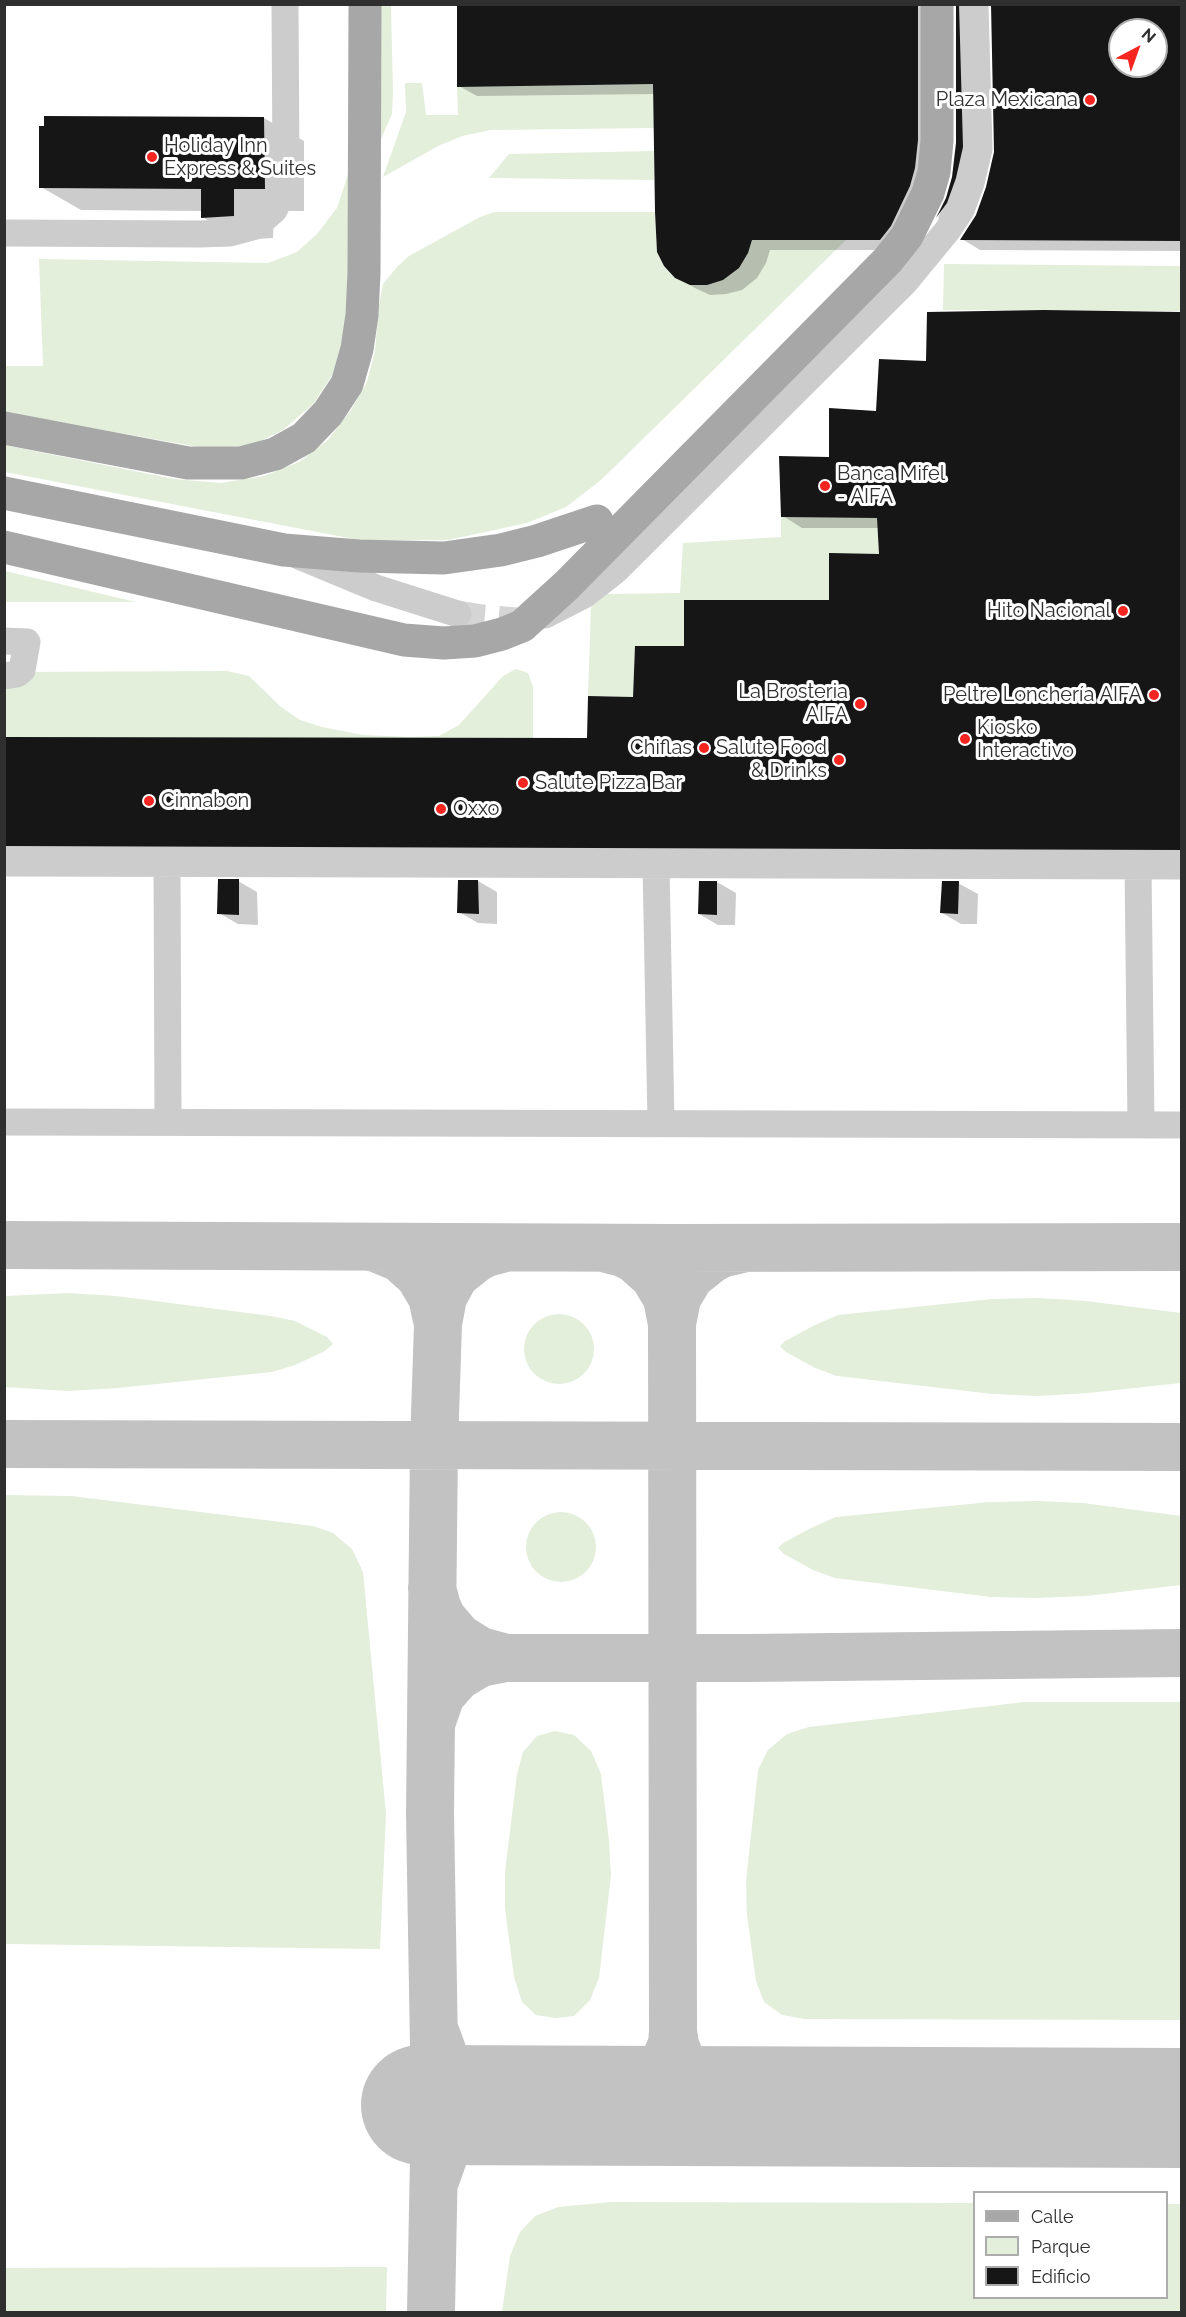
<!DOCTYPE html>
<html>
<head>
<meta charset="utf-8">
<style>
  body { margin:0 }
  #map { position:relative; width:1186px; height:2317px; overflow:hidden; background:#fff; font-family:Raleway,sans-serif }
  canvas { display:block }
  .frame { position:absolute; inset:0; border:6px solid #2f2f2f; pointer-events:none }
  .legend { position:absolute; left:973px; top:2191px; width:195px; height:108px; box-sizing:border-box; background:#fff; border:2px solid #acacac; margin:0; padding:8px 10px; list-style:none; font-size:18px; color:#2f2f2f }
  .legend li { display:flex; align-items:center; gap:12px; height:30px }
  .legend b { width:30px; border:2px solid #acacac }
  .north { position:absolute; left:1108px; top:18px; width:60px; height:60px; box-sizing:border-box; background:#fff; border:2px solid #acacac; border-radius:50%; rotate:41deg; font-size:16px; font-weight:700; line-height:24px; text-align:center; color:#2f2f2f }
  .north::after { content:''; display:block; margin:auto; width:21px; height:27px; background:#f62520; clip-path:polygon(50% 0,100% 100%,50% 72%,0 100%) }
</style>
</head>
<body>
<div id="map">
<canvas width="1186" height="2317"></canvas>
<div class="frame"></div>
<ul class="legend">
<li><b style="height:8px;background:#a7a7a7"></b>Calle</li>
<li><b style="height:16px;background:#e3eedb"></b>Parque</li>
<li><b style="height:16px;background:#161616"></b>Edificio</li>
</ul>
<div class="north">N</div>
</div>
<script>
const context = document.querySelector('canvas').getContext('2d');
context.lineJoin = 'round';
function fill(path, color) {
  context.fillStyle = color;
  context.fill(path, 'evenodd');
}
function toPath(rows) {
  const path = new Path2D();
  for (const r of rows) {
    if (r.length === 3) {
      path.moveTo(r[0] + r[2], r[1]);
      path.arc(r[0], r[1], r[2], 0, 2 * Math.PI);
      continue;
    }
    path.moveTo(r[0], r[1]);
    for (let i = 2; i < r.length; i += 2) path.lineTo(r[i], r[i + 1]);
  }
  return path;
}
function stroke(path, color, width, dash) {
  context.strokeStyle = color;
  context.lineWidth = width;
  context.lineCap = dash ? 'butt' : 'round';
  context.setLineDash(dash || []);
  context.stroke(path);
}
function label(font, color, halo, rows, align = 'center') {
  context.font = font + ' Raleway,sans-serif';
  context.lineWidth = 6;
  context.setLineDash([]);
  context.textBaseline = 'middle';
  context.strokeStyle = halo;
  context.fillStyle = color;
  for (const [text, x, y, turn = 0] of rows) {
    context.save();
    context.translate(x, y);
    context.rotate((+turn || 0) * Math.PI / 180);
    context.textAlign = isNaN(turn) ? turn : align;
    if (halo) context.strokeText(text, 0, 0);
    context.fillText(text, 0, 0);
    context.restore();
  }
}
const green = toPath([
  [378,5,391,5,393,93,392,114,377,148],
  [405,83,422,83,426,115,458,115,457,87,653,84,654,128,491,130,462,136,438,146,383,177,406,112],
  [654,151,654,180,489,178,509,154],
  [350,168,347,324,338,366,314,403,283,430,250,446,205,448,5,413,5,366,43,366,39,259,268,263,297,252,317,234,337,208],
  [494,212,655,212,657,252,664,266,675,278,691,285,707,285,723,280,739,268,748,253,752,240,846,240,601,480,566,507,527,523,448,540,359,540,5,472,4,445,174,479,221,483,264,476,299,462,328,440,351,410,367,382,375,351,379,305,383,284,397,267,409,256,480,217],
  [944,264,1181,266,1181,311,943,310],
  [781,517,877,518,879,554,829,554,829,600,685,600,684,646,635,646,633,697,588,696,591,607,606,594,680,593,683,543,781,537],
  [5,571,136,602,5,602],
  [516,669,528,673,533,687,533,739,5,737,5,672,227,671,249,676,281,707,300,720,322,727,363,735,410,737,439,736,459,725,503,676],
  [69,1293,116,1296,271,1316,295,1321,327,1337,333,1344,325,1351,295,1365,272,1372,118,1388,68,1391,5,1387,5,1296],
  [1039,1298,1086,1301,1181,1313,1181,1383,1088,1393,1038,1396,993,1394,837,1376,815,1368,786,1352,780,1346,785,1341,815,1325,838,1315,992,1299],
  [559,1349,35],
  [5,1495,71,1496,313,1526,333,1533,352,1549,363,1572,386,1814,380,1949,5,1944],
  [1037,1501,1083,1503,1181,1516,1181,1585,1086,1596,1036,1598,991,1597,835,1578,813,1570,784,1554,778,1548,783,1543,813,1527,836,1517,990,1502],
  [561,1547,35],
  [1025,1702,1181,1702,1181,2020,805,2019,782,2015,764,2002,756,1981,747,1915,746,1882,758,1770,768,1750,787,1734,809,1727],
  [555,1731,574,1735,591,1751,601,1774,609,1841,611,1875,599,1978,590,2000,574,2016,556,2018,536,2015,522,2002,514,1977,505,1908,505,1872,517,1774,523,1752,537,1736],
  [611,2202,974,2203,974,2298,1166,2298,1167,2204,1181,2204,1181,2312,502,2312,510,2256,520,2232,535,2216,558,2207],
  [387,2267,386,2312,5,2312,5,2268]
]);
const shadow = toPath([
  [459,4,939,4,936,151,898,250,770,250,766,263,757,278,742,290,726,294,710,295,695,288,676,277,655,94,477,96,459,86],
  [957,4,982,4,981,158,955,228,938,218,947,199,954,177,957,143],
  [992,4,1182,4,1182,251,980,250,962,239,977,216,988,187,996,152],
  [1120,30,1156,30,1156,66,1120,66],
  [264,118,304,141,304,211,274,211,273,238,242,240,202,217,202,211,81,210,41,187],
  [1182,312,1182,860,4,856,4,739,588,740,634,699,686,648,830,601,881,555,879,528,802,528,783,516,831,459,928,362],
  [238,881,257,892,258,925,238,924,219,913],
  [478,881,497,892,497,924,478,923,459,912],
  [717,882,736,893,735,925,718,925,699,914],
  [958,883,978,894,977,924,961,924,942,913]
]);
const taxiway = toPath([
  [4,1245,672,1248,1182,1247],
  [368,1247,376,1248,400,1258,419,1275,432,1297,438,1324,443,1297,455,1275,475,1259,486,1253,505,1248],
  [603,1248,623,1253,635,1259,654,1276,667,1298,672,1324,677,1298,690,1276,710,1260,721,1254,742,1249],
  [672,1324,673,2031],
  [4,1444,1182,1447],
  [506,1658,748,1658,1182,1653],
  [431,1724,441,1695,458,1676,480,1663,506,1658,480,1651,459,1638,442,1618,437,1607,432,1588],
  [436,2034,448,2067,465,2087,486,2100,512,2106,486,2111,464,2125,448,2144,436,2178],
  [597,2106,624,2101,646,2087,662,2068,672,2044,673,2031,675,2045,684,2068,701,2088,723,2101,749,2106],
  [431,2312,435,2106,430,1813,434,1445,438,1324]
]);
const runway = toPath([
  [421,2105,1182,2108]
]);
const building = toPath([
  [457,4,918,4,918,140,915,168,910,186,891,226,880,240,752,240,748,253,739,268,723,280,707,285,690,285,675,278,664,266,657,252,655,212,653,84,457,87],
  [956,4,959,4,963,147,956,178,947,203,936,218,946,198,952,177,956,143],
  [991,4,1182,4,1182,241,960,240,976,215,986,187,994,152],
  [1120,30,1156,30,1156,66,1120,66],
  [44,116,264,117,265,189,234,189,234,216,201,218,201,189,39,188,39,126,44,126],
  [1044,310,1182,312,1182,850,4,846,4,737,587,738,588,696,633,697,635,646,684,646,684,600,829,600,829,553,879,554,877,518,781,517,779,456,829,457,829,408,876,411,879,359,926,361,927,312],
  [218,879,239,879,239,915,217,914],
  [458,880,478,880,479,914,457,913],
  [699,881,717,881,717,915,698,914],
  [942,881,959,881,958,914,940,913]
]);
const minorTunnel = toPath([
  [458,614,482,618,528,622]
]);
const minor = toPath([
  [4,233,199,234,230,233,256,226,274,210,283,192,286,169,285,4],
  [299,556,376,588,458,614],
  [4,641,27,642,22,670,17,674,4,676],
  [4,863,1182,866],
  [167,864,168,1122],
  [656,864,661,1123],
  [1138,866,1141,1125],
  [4,1122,1182,1125]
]);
const major = toPath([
  [4,428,188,463,241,463,275,454,304,438,328,413,347,384,357,349,362,315,364,273,365,4],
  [4,493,284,550,359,556,444,558,501,550,537,541,597,521]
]);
const minorBridge = toPath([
  [545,615,584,595,616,570,905,282,947,231,961,210,971,183,979,149,975,4]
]);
const majorBridge = toPath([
  [4,547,404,640,444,643,475,641,502,634,522,626,567,585,888,260,907,236,928,193,934,172,937,141,937,4]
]);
const markers = [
  [1090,100,6,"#f62520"],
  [152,157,6,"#f62520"],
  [825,486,6,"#f62520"],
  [1123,611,6,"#f62520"],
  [1154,695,6,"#f62520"],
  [860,704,6,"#f62520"],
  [965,739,6,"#f62520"],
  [704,748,6,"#f62520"],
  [839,760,6,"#f62520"],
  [523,783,6,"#f62520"],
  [149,801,6,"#f62520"],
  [441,809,6,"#f62520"]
];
const poiNames = [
  ["Plaza Mexicana",1078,100],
  ["Holiday Inn",164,146,"left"],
  ["Express & Suites",164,169,"left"],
  ["Banca Mifel",837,474,"left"],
  ["- AIFA",837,497,"left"],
  ["Hito Nacional",1111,611],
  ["La Brosteria",848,692],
  ["AIFA",848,715],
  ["Peltre Lonchería AIFA",1142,695],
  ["Kiosko",977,728,"left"],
  ["Interactivo",977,751,"left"],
  ["Chiflas",692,748],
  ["Salute Food",827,748],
  ["& Drinks",827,771],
  ["Salute Pizza Bar",535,783,"left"],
  ["Cinnabon",161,801,"left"],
  ["Oxxo",453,809,"left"]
];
fill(green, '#e3eedb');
fill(shadow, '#0003');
stroke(taxiway, '#c2c2c2', 48);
stroke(runway, '#c2c2c2', 120);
fill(building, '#161616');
stroke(minorTunnel, '#d5d5d5', 27, [27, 14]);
stroke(minor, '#ccc', 27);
stroke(major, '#a7a7a7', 33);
stroke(minorBridge, '#ccc', 27);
stroke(majorBridge, '#a7a7a7', 33);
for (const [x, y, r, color] of markers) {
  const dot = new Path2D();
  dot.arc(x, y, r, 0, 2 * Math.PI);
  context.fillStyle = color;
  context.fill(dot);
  stroke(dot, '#fff', 2);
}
label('20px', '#2f2f2f', '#fff', poiNames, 'right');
</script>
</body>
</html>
